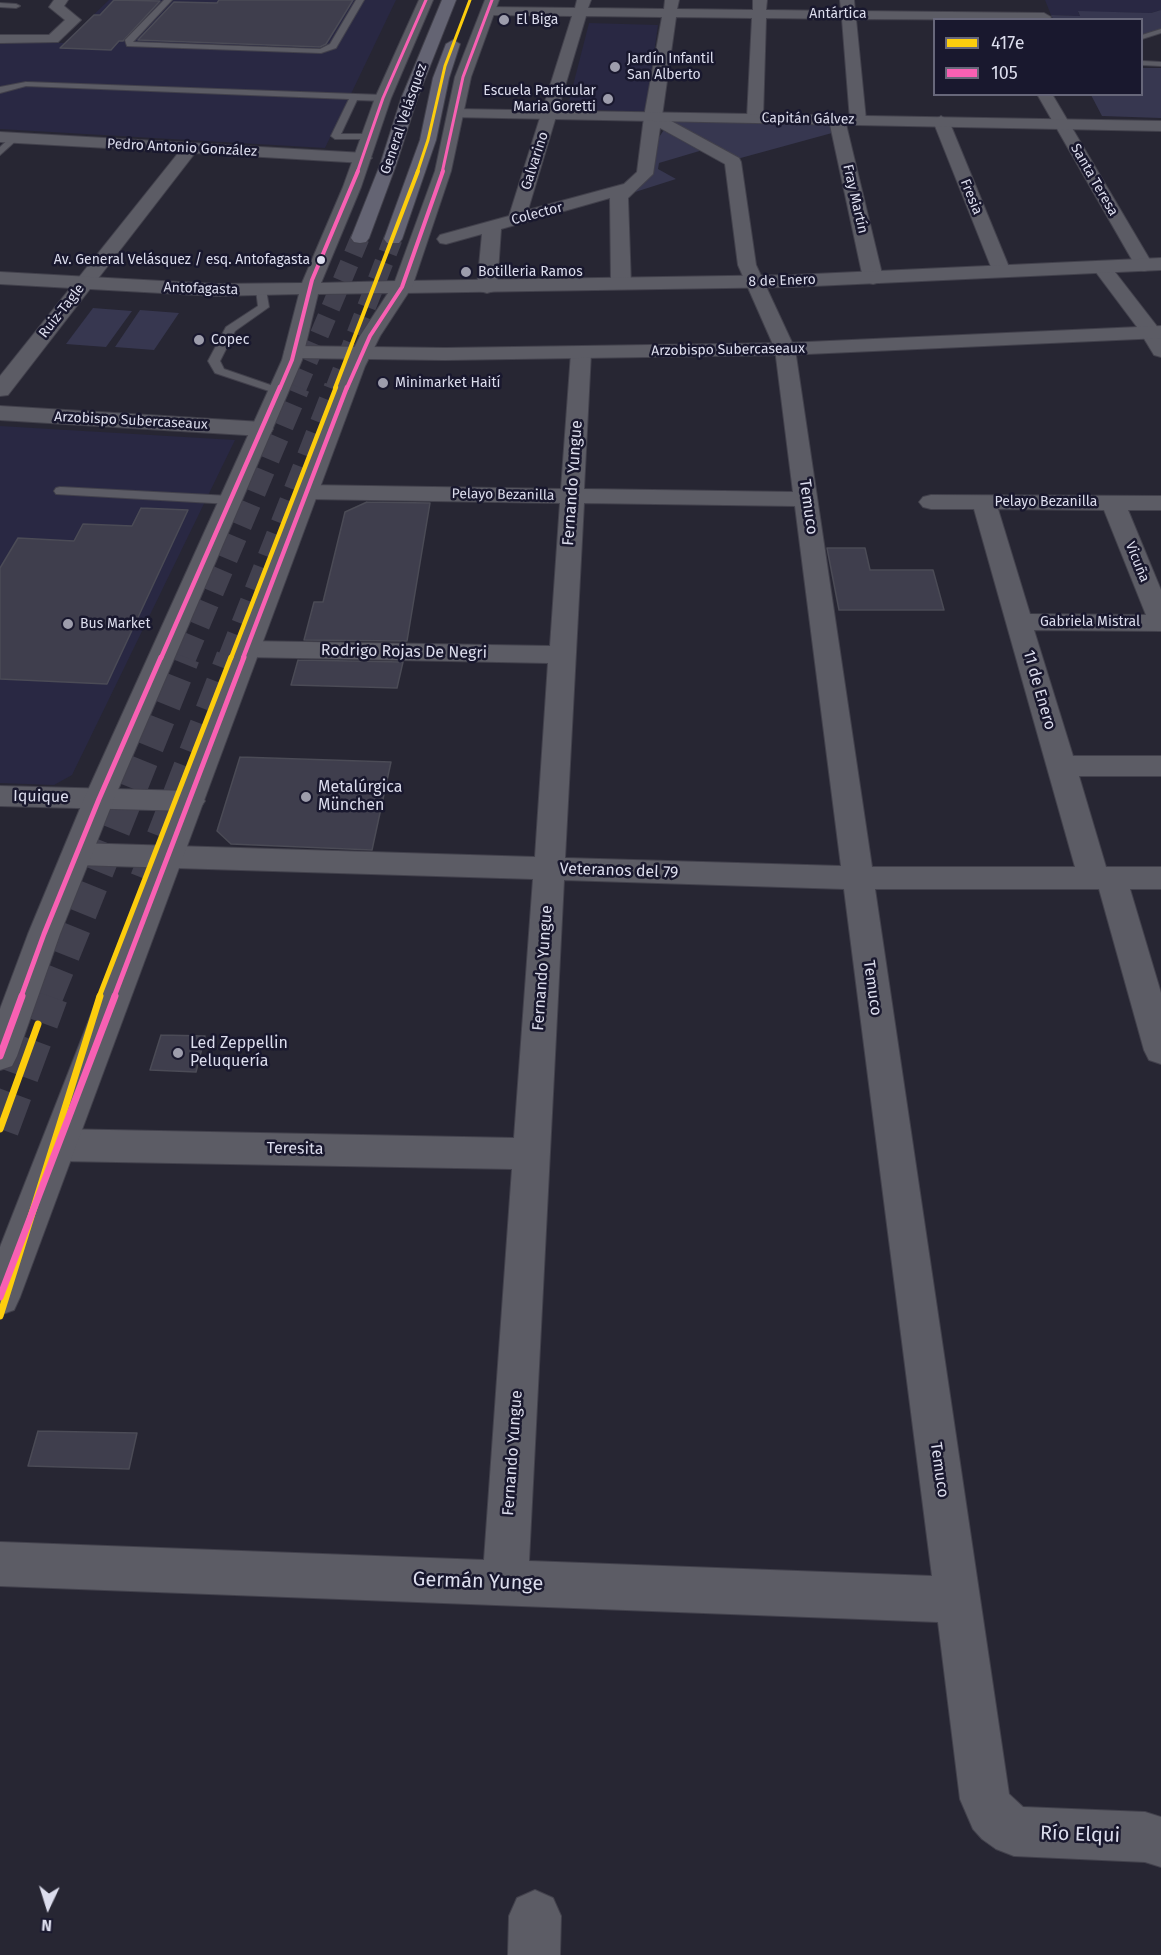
<!DOCTYPE html>
<html>
<head>
<meta charset="utf-8">
<style>
  body { margin:0 }
  #map { position:relative; width:1161px; height:1955px; overflow:hidden; background:#272633; font-family:"Fira Sans",sans-serif }
  canvas { display:block }
  .legend { position:absolute; left:933px; top:18px; width:210px; height:78px; box-sizing:border-box; background:#19182e; border:2px solid #67677a; margin:0; padding:8px 10px; list-style:none; font-size:18px; color:#dcdded }
  .legend li { display:flex; align-items:center; gap:12px; height:30px }
  .legend b { width:30px; border:2px solid #67677a }
  .north { position:absolute; left:18px; top:1877px; width:60px; height:60px; -webkit-text-stroke:4px #19182e; paint-order:stroke; rotate:184deg; font-size:16px; font-weight:700; line-height:24px; text-align:center; color:#dcdded }
  .north::after { content:''; display:block; margin:auto; width:21px; height:27px; background:#dcdded; clip-path:polygon(50% 0,100% 100%,50% 72%,0 100%) }
</style>
</head>
<body>
<div id="map">
<canvas width="1161" height="1955"></canvas>
<ul class="legend">
<li><b style="height:8px;background:#fccd0d"></b>417e</li>
<li><b style="height:8px;background:#f860b3"></b>105</li>
</ul>
<div class="north">N</div>
</div>
<script>
const context = document.querySelector('canvas').getContext('2d');
context.lineJoin = 'round';
function fill(path, color) {
  context.fillStyle = color;
  context.fill(path, 'evenodd');
}
function toPath(rows) {
  const path = new Path2D();
  for (const r of rows) {
    path.moveTo(r[0], r[1]);
    for (let i = 2; i < r.length; i += 2) path.lineTo(r[i], r[i + 1]);
  }
  return path;
}
function stroke(path, color, width, dash) {
  context.strokeStyle = color;
  context.lineWidth = width;
  context.lineCap = dash ? 'butt' : 'round';
  context.setLineDash(dash || []);
  context.stroke(path);
}
function label(font, color, halo, rows, align = 'center') {
  context.font = font + ' "Fira Sans",sans-serif';
  context.lineWidth = 5;
  context.setLineDash([]);
  context.textBaseline = 'middle';
  context.strokeStyle = halo;
  context.fillStyle = color;
  for (const [text, x, y, turn = 0] of rows) {
    context.save();
    context.translate(x, y);
    context.rotate((+turn || 0) * Math.PI / 180);
    context.textAlign = isNaN(turn) ? turn : align;
    if (halo) context.strokeText(text, 0, 0);
    context.fillText(text, 0, 0);
    context.restore();
  }
}
const built = toPath([
  [109,0,396,0,325,148,0,129,0,40,64,43],
  [1045,0,1161,0,1161,10,1151,13,1078,12,1080,16,1051,15],
  [589,23,658,25,646,112,567,109],
  [0,426,235,440,72,775,54,785,0,783]
]);
const green = toPath([
  [1161,10,1161,33,1142,39,1142,20,1053,19,1051,15,1080,16,1078,11,1151,13],
  [1142,68,1161,68,1161,118,1102,116,1091,95,1142,94],
  [670,121,826,122,830,125,832,133,737,159,713,147,659,163,658,169,676,179,632,193,653,146],
  [93,308,132,311,106,347,66,344],
  [140,310,179,313,154,350,115,347]
]);
const building = toPath([
  [114,0,160,1,123,41,119,41,111,50,60,48,94,15,100,15,114,0],
  [219,0,353,0,326,44,320,47,138,40,174,2,217,3,219,0],
  [367,502,430,503,407,641,304,640,314,602,323,602,345,512,367,502],
  [141,508,188,510,107,684,0,679,0,568,18,538,74,541,83,524,132,526,141,508],
  [827,548,865,548,870,570,933,570,944,610,839,610,827,548],
  [298,660,403,662,397,688,291,685,298,660],
  [240,757,391,762,372,850,231,844,217,831,240,757],
  [161,1035,205,1036,196,1072,150,1070,161,1035],
  [38,1431,137,1433,129,1469,28,1466,38,1431]
]);
const motorwayTunnelFar3 = toPath([
  [297,388,360,238],
  [335,388,393,239]
]);
const motorwayTunnelFar2 = toPath([
  [184,658,298,387],
  [230,658,336,387]
]);
const motorwayTunnelFar1 = toPath([
  [145,879,231,657],
  [48,997,185,657]
]);
const motorwayTunnel = toPath([
  [0,1129,49,996]
]);
const service = toPath([
  [164,0,172,0,133,42,320,49,330,44,356,0,364,0,336,48,321,53,127,46,125,40,164,0],
  [0,3,16,4,20,6,16,8,0,7,0,3],
  [1161,29,1161,33,1142,39,1142,35,1161,29],
  [1142,61,1161,62,1161,66,1142,65,1142,61],
  [26,82,383,95,387,98,383,101,357,100,341,134,370,134,373,135,373,139,335,139,331,136,349,99,26,86,0,93,0,87,26,82],
  [12,136,19,138,0,155,0,147,12,136],
  [261,287,266,290,269,307,235,331,220,361,224,369,282,389,284,391,278,394,215,373,208,361,226,327,258,306,256,290,261,287],
  [60,487,230,496,236,500,230,504,56,494,54,491,56,488,60,487]
]);
const minor = toPath([
  [54,0,68,0,64,6,81,20,58,42,0,43,0,35,49,35,65,20,49,7,54,0],
  [577,0,591,0,588,8,664,9,665,0,679,0,677,9,753,10,753,0,767,0,766,10,841,11,840,0,854,0,855,11,1044,13,1051,17,1049,20,856,19,866,120,858,125,850,120,842,19,766,18,763,118,755,123,747,118,752,18,676,17,662,116,739,158,741,162,756,265,795,349,872,867,1075,867,974,509,931,509,923,507,919,502,923,497,931,495,1161,496,1161,510,1128,510,1161,590,1161,631,1034,630,1073,756,1161,756,1161,776,1079,776,1106,867,1161,867,1161,889,1130,889,1161,993,1161,1064,1149,1060,1144,1050,1099,889,875,889,1009,1794,1023,1807,1145,1812,1161,1817,1161,1867,1145,1862,1014,1856,996,1849,982,1839,973,1829,960,1799,938,1622,0,1586,0,1542,484,1560,512,1169,59,1161,46,1156,41,1145,46,1134,59,1129,514,1138,533,879,77,865,66,862,62,854,66,846,77,843,535,857,548,663,246,657,237,655,233,649,237,643,246,641,550,646,560,503,306,499,298,497,294,492,298,487,306,485,561,489,571,353,574,349,581,347,588,349,591,353,584,489,793,492,775,349,738,265,725,164,660,128,653,174,628,198,631,285,628,289,614,289,611,285,610,198,501,229,497,287,494,291,487,293,480,291,477,287,482,234,446,244,440,243,437,239,440,235,509,216,572,16,488,15,481,11,488,7,575,8,577,0],
  [586,16,662,17,644,117,637,172,624,184,528,210,586,16],
  [584,503,795,506,841,866,565,858,584,503],
  [998,509,1104,510,1146,615,1030,614,998,509],
  [564,880,844,889,932,1576,529,1561,564,880],
  [1037,94,1052,94,1153,265,1151,269,1144,271,1137,269,1135,265,1037,94],
  [837,115,845,120,883,278,880,282,873,284,866,282,863,278,829,120,837,115],
  [941,116,949,121,1011,272,1009,276,995,276,993,272,933,121,941,116],
  [0,132,364,153,372,158,364,163,195,153,8,395,0,396,0,376,179,152,0,142,0,132],
  [1101,261,1108,263,1156,325,1161,334,1161,357,1154,355,1137,327,1092,267,1094,263,1101,261],
  [0,406,262,422,270,424,273,429,270,434,262,436,0,420,0,406],
  [535,1890,553,1898,561,1916,560,1955,508,1955,509,1916,517,1898,535,1890]
]);
const tertiary = toPath([
  [456,109,1161,121,1161,131,450,117,448,114,456,109],
  [1161,258,1161,270,792,287,402,293,395,291,392,287,395,283,402,281,792,275,1161,258],
  [1161,326,1161,338,785,355,445,360,294,358,287,356,284,352,287,348,294,346,445,348,785,343,1161,326],
  [0,786,190,791,200,794,205,801,200,808,190,811,0,806,0,786]
]);
const secondary = toPath([
  [419,0,433,0,391,98,361,187,321,283,395,281,435,171,455,77,485,0,499,0,471,77,451,171,412,287,380,336,365,366,20,1297,14,1310,0,1315,0,1247,345,366,360,336,388,293,318,294,302,360,114,799,60,934,17,1056,12,1066,0,1070,0,1009,28,934,84,799,282,360,299,294,216,296,0,284,0,272,216,284,302,283,343,187,375,98,419,0]
]);
const motorway = toPath([
  [442,0,456,0,417,99,396,165,369,238,366,242,360,243,354,242,351,238,380,165,401,99,442,0],
  [453,40,460,44,449,78,436,140,402,239,399,243,387,243,384,239,420,140,433,78,446,44,453,40]
]);
const bus1Far4 = toPath([
  [417,173,428,140,445,66,470,0]
]);
const bus1Far3 = toPath([
  [335,388,418,171]
]);
const bus1Far2 = toPath([
  [231,658,336,387]
]);
const bus1Far1 = toPath([
  [99,997,231,657]
]);
const bus1 = toPath([
  [0,1129,38,1024],
  [0,1316,100,996]
]);
const bus2Far4 = toPath([
  [357,173,383,98,426,0],
  [442,173,463,77,492,0]
]);
const bus2Far3 = toPath([
  [280,388,292,360,312,280,358,171],
  [347,388,370,336,402,287,443,171]
]);
const bus2Far2 = toPath([
  [161,658,280,387],
  [243,658,347,387]
]);
const bus2Far1 = toPath([
  [21,997,44,934,99,799,161,657],
  [114,997,244,657]
]);
const bus2 = toPath([
  [0,1056,22,996],
  [0,1297,115,996]
]);
const markers = [
  [504,20,6,"#9d9dac"],
  [615,67,6,"#9d9dac"],
  [608,99,6,"#9d9dac"],
  [321,260,5,"#dcdded"],
  [466,272,6,"#9d9dac"],
  [199,340,6,"#9d9dac"],
  [383,383,6,"#9d9dac"],
  [68,624,6,"#9d9dac"],
  [306,797,6,"#9d9dac"],
  [178,1053,6,"#9d9dac"]
];
const farStreetnames = [
  ["Antártica",838,14],
  ["General Velásquez",404,119,-71],
  ["Capitán Gálvez",808,119,1],
  ["Pedro Antonio González",182,148,3],
  ["Galvarino",535,161,-72],
  ["Santa Teresa",1094,180,60],
  ["Fresia",971,197,68],
  ["Fray Martín",855,199,77],
  ["Colector",537,214,-15],
  ["8 de Enero",782,281,-2],
  ["Antofagasta",201,289,2],
  ["Ruiz-Tagle",62,311,-52],
  ["Arzobispo Subercaseaux",728,350,-1],
  ["Arzobispo Subercaseaux",131,421,3],
  ["Pelayo Bezanilla",503,495,1],
  ["Pelayo Bezanilla",1046,502],
  ["Vicuña",1137,562,68],
  ["Gabriela Mistral",1090,622]
];
const farPoinames = [
  ["El Biga",516,20],
  ["Jardín Infantil",627,59],
  ["San Alberto",627,75],
  ["Escuela Particular",596,91,"right"],
  ["Maria Goretti",596,107,"right"],
  ["Botilleria Ramos",478,272],
  ["Copec",211,340],
  ["Minimarket Haití",395,383],
  ["Bus Market",80,624]
];
const busNames = [
  ["Av. General Velásquez / esq. Antofagasta",310,260]
];
const streetNames = [
  ["Fernando Yungue",573,483,-86],
  ["Temuco",808,507,82],
  ["Rodrigo Rojas De Negri",404,652,1],
  ["11 de Enero",1039,690,74],
  ["Iquique",41,797,1],
  ["Veteranos del 79",619,871,2],
  ["Fernando Yungue",543,968,-86],
  ["Temuco",872,988,82],
  ["Teresita",295,1149,1],
  ["Fernando Yungue",513,1453,-86],
  ["Temuco",939,1470,82]
];
const poiNames = [
  ["Metalúrgica",318,788],
  ["München",318,806],
  ["Led Zeppellin",190,1044],
  ["Peluquería",190,1062]
];
const nearStreetnames = [
  ["Germán Yunge",478,1582,2],
  ["Río Elqui",1080,1835,2]
];
fill(built, '#292843');
fill(green, '#373750');
fill(building, '#3f3e4d');
stroke(building, '#4b4b56', 1.5);
stroke(motorwayTunnelFar3, '#42414f', 19, [19, 10]);
stroke(motorwayTunnelFar2, '#42414f', 24, [24, 12]);
stroke(motorwayTunnelFar1, '#42414f', 30, [30, 15]);
stroke(motorwayTunnel, '#42414f', 38, [38, 19]);
stroke(service, '#42414c', 2);
stroke(minor, '#42414c', 2);
stroke(tertiary, '#42414c', 2);
stroke(secondary, '#42414c', 2);
stroke(motorway, '#42414c', 2);
fill(service, '#5c5c65');
fill(minor, '#5c5c65');
fill(tertiary, '#5c5c65');
fill(secondary, '#5c5c65');
fill(motorway, '#646473');
stroke(bus1Far4, '#fccd0d', 3);
stroke(bus1Far3, '#fccd0d', 4);
stroke(bus1Far2, '#fccd0d', 4.5);
stroke(bus1Far1, '#fccd0d', 5);
stroke(bus1, '#fccd0d', 7);
stroke(bus2Far4, '#f860b3', 3);
stroke(bus2Far3, '#f860b3', 4);
stroke(bus2Far2, '#f860b3', 4.5);
stroke(bus2Far1, '#f860b3', 5);
stroke(bus2, '#f860b3', 7);
for (const [x, y, r, color] of markers) {
  const dot = new Path2D();
  dot.arc(x, y, r, 0, 2 * Math.PI);
  context.fillStyle = color;
  context.fill(dot);
  stroke(dot, '#19182e', 2);
}
label('14px', '#dcdded', '#19182e', farStreetnames);
label('14px', '#dcdded', '#19182e', farPoinames, 'left');
label('14px', '#dcdded', '#19182e', busNames, 'right');
label('16px', '#dcdded', '#19182e', streetNames);
label('16px', '#dcdded', '#19182e', poiNames, 'left');
label('20px', '#dcdded', '#19182e', nearStreetnames);
</script>
</body>
</html>
